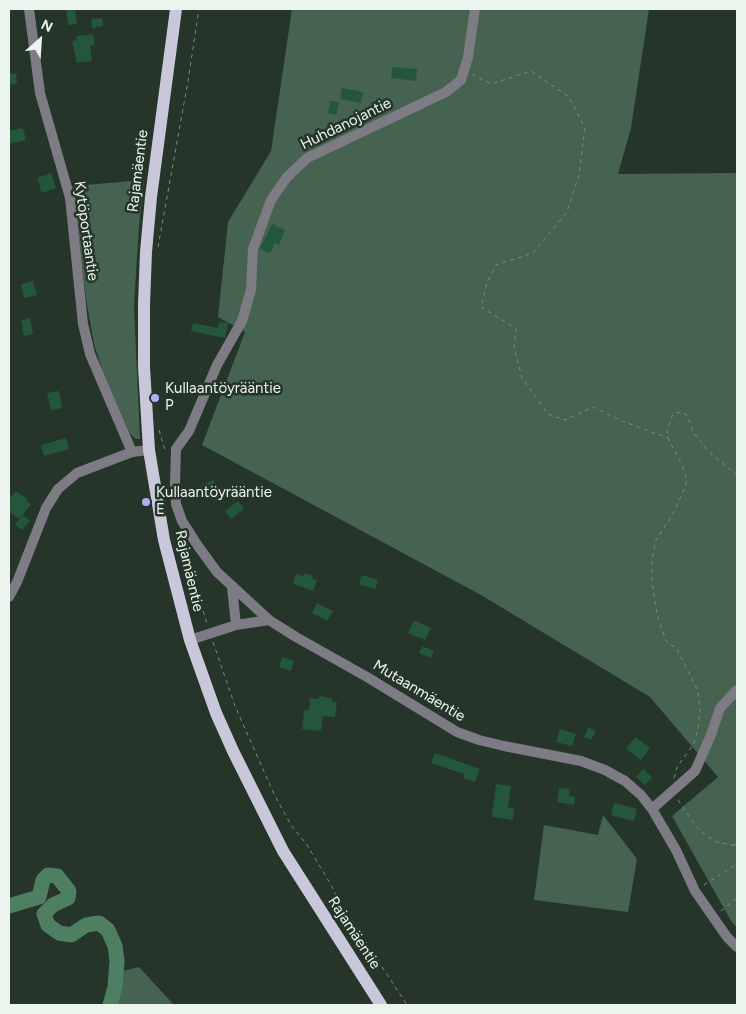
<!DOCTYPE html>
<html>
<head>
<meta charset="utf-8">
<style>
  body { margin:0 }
  #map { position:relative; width:746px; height:1014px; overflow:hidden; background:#25352a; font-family:Figtree,sans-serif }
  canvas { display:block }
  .frame { position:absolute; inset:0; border:10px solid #ebf5ee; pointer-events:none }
  .north { position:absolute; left:15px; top:15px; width:50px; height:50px; -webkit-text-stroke:4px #25352a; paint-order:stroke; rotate:26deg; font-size:14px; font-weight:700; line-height:20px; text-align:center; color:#ebf5ee }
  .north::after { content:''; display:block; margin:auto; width:18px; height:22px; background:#ebf5ee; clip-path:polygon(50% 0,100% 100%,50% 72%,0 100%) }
</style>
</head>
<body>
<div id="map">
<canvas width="746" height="1014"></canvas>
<div class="frame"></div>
<div class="north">N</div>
</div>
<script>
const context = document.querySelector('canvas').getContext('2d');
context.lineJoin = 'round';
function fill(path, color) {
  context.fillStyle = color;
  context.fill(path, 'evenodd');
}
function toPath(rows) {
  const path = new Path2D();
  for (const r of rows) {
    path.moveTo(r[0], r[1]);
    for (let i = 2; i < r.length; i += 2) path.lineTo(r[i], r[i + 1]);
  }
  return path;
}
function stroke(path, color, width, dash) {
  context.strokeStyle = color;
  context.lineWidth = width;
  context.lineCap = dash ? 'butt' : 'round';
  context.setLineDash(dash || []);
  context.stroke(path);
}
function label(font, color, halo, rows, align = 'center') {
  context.font = font + ' Figtree,sans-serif';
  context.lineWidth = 5;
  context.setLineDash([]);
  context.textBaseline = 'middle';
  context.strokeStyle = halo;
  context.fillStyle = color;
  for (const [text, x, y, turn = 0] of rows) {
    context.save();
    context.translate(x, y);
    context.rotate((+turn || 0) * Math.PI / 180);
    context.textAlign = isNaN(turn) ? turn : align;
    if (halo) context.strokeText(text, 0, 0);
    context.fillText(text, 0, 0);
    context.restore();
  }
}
const green = toPath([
  [292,9,649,9,631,128,618,174,737,173,737,928,731,921,672,816,718,777,650,697,481,595,202,445,245,332,218,317,228,222,271,151],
  [144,180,139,225,134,306,140,439,136,439,130,434,103,372,94,344,86,299,73,186],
  [603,815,637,859,628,912,534,900,544,825,598,835],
  [139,967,174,1005,115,1005,123,971]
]);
const river = toPath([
  [9,906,39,897,43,880,48,875,57,876,69,891,68,898,53,905,44,914,48,925,59,933,71,935,86,925,99,923,108,930,115,946,117,961,115,987,110,1005]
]);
const building = toPath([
  [75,9,77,24,68,25,66,10],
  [102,18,103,26,92,28,91,19],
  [93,34,95,45,90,46,92,61,77,63,72,41,77,40,76,36],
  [392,67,417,69,416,81,391,78],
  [16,73,17,84,9,84,9,74],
  [342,88,363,92,361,103,340,99],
  [330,101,339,102,336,115,328,113],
  [23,128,26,140,9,144,9,131],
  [51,173,56,188,42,193,37,178],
  [272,224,285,230,279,245,275,243,270,253,260,249],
  [33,281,37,295,24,298,21,284],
  [30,318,33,334,24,336,21,320],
  [219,322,228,323,225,338,191,331,193,323,218,328],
  [59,391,62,408,51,410,47,393],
  [66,438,69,449,44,456,41,445],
  [213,480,216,487,205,492,202,485],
  [16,491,28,499,26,501,31,504,19,519,9,511,9,499],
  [238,501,244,509,231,519,225,511],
  [23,515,30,521,22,530,15,525],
  [304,573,313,576,312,579,317,580,313,591,293,584,296,574,303,576],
  [362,575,378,580,375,589,359,584],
  [317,603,333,611,327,621,312,613],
  [414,620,431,628,425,640,408,633],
  [422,646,434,651,431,658,419,653],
  [282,657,294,661,291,671,279,667],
  [319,696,332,698,332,702,337,702,335,717,323,716,321,731,302,729,304,710,309,710,310,698,319,699],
  [588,727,596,731,591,740,584,737],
  [560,729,576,734,572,746,556,742],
  [635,737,650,748,641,760,626,749],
  [435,753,480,769,475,782,463,778,464,774,431,763],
  [643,769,652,777,645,785,636,777],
  [496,784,511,786,508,808,514,808,513,820,492,817],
  [559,788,570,789,569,796,575,797,574,805,557,802],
  [614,803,637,809,634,821,611,815]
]);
const path = toPath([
  [472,74,491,84,531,71,569,97,585,128,579,175,567,212,533,253,496,265,487,283,481,307,516,329,514,348,522,378,548,414,565,420,593,407,622,421,668,438],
  [158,247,188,81,199,9],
  [159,430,166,453],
  [183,542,207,624],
  [213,642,235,706,274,794,291,825,307,845,330,883,341,904,407,1005],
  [674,778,677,767,693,745,698,730,700,710,698,691,677,649,666,641,657,615,652,581,652,560,656,540,674,512,686,485,686,477,683,467,668,438,667,430,673,414,681,412,687,415,693,432,708,451,737,475],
  [678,800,694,824,704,834,717,842,732,845,737,848],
  [733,845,737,844],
  [704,885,737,864],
  [721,911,737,898]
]);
const minor = toPath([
  [29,9,40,93,70,198,83,324,90,354,132,452],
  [475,9,468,57,461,80,446,92,307,158,287,177,271,200,253,249,251,290,242,321,217,365,189,431,176,449,175,484,176,504,182,521,198,546,217,572,269,620,296,637,367,677,457,732,479,740,504,746,581,761,605,770,625,781,641,795,652,809,676,850,695,891,727,937,737,947],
  [232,587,236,625],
  [9,597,17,582,46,508,58,489,77,473,132,452,149,450],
  [190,640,236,625,269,620],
  [652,809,695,771,711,735,720,708,737,690]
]);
const major = toPath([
  [176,9,151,197,146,252,144,304,144,367,149,450,164,540,190,640,216,713,233,751,283,851,381,1005]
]);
const markers = [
  [155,398,5,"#b2adf9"],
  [146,502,5,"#b2adf9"]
];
const streetNames = [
  ["Huhdanojantie",346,124,-26],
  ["Rajamäentie",138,171,-83],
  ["Kytöportaantie",86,231,82],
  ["Rajamäentie",189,571,77],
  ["Mutaanmäentie",419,691,31],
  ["Rajamäentie",354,933,57]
];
const poiNames = [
  ["Kullaantöyrääntie",165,389],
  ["P",165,406],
  ["Kullaantöyrääntie",156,493],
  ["E",156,510]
];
fill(green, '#466250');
stroke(river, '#4e7f61', 15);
fill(building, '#245639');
stroke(path, '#7e8b82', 1, [4, 4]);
stroke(minor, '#7d7c85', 10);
stroke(major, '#c9c8da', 12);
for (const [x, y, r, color] of markers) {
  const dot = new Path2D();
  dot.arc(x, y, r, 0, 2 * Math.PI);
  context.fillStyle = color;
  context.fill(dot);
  stroke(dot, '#25352a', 2);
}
label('15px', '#ebf5ee', '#25352a', streetNames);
label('15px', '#ebf5ee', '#25352a', poiNames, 'left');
</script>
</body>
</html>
